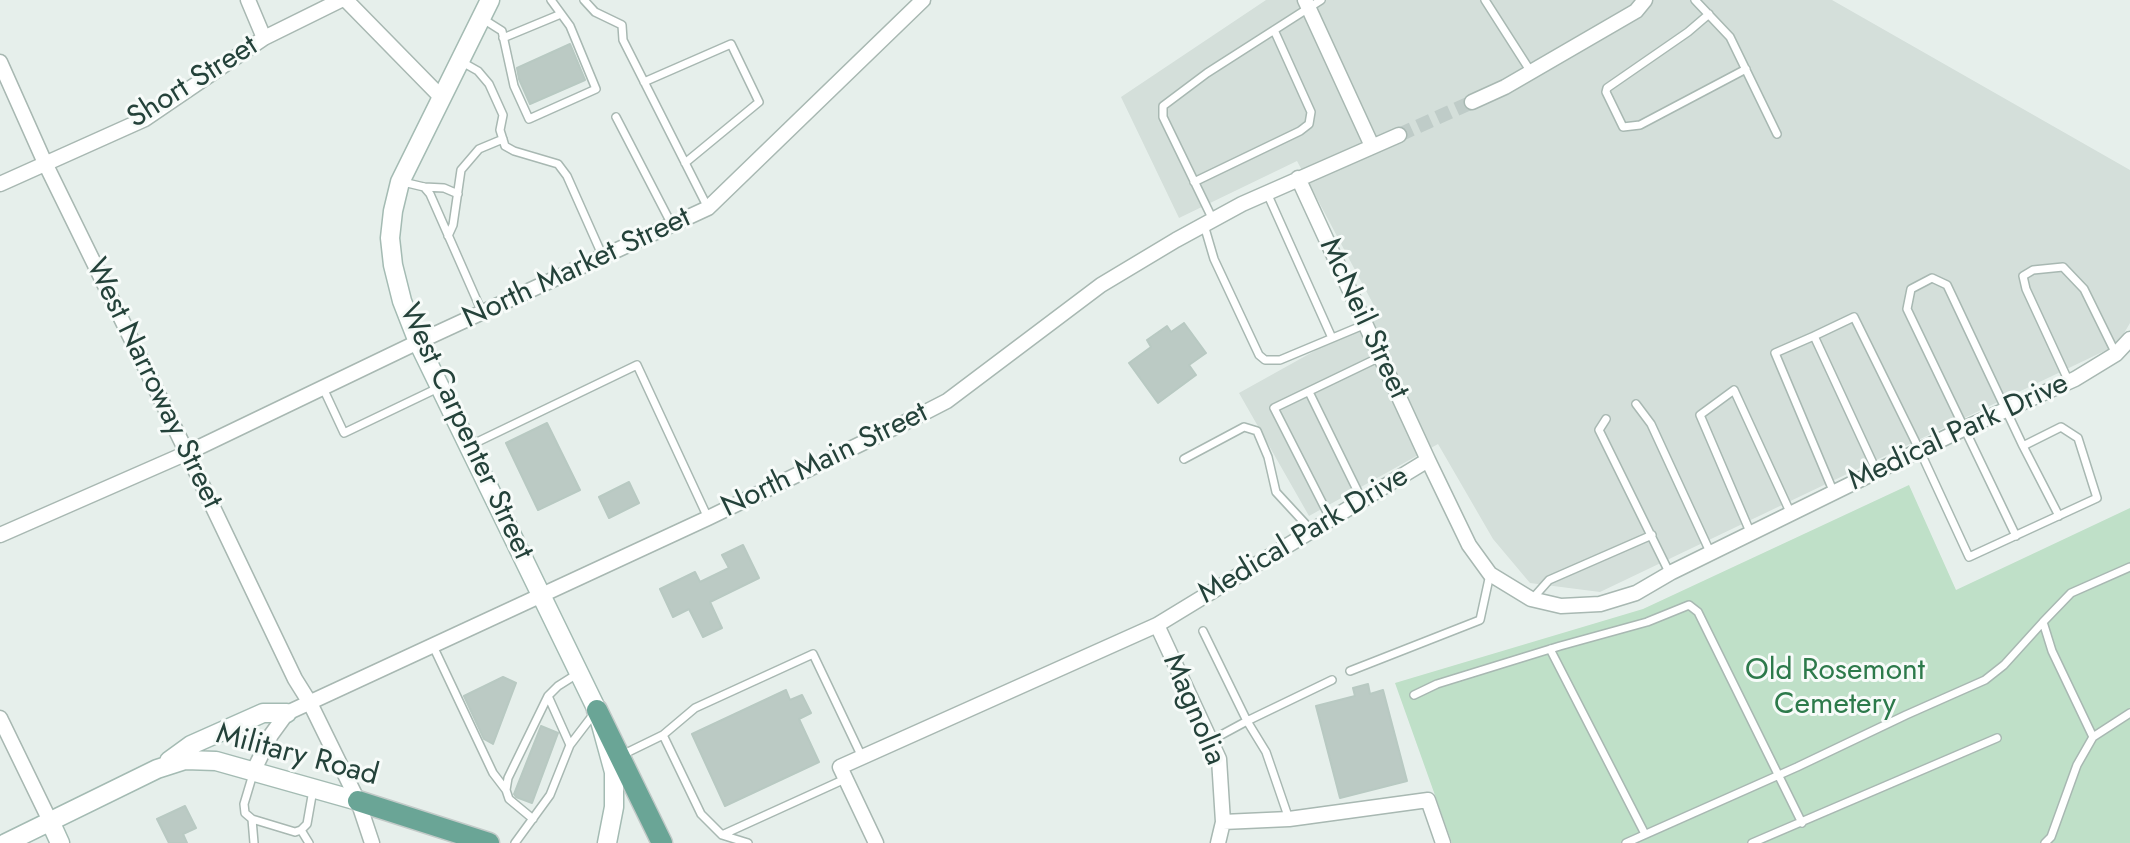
<!DOCTYPE html>
<html>
<head>
<meta charset="utf-8">
<style>
  body { margin:0 }
  canvas { display:block; background:#e6efeb }
</style>
</head>
<body>
<canvas width="2130" height="843"></canvas>
<script>
const context = document.querySelector('canvas').getContext('2d');
context.lineJoin = 'round';
function fill(path, color) {
  context.fillStyle = color;
  context.fill(path, 'evenodd');
}
function toPath(rows) {
  const path = new Path2D();
  for (const r of rows) {
    path.moveTo(r[0], r[1]);
    for (let i = 2; i < r.length; i += 2) path.lineTo(r[i], r[i + 1]);
  }
  return path;
}
function stroke(path, color, width, dash) {
  context.strokeStyle = color;
  context.lineWidth = width;
  context.lineCap = dash ? 'butt' : 'round';
  context.setLineDash(dash || []);
  context.stroke(path);
}
function label(font, color, halo, rows, align = 'center') {
  context.font = font + ' Jost,sans-serif';
  context.lineWidth = 6;
  context.setLineDash([]);
  context.textBaseline = 'middle';
  context.strokeStyle = halo;
  context.fillStyle = color;
  for (const [text, x, y, turn = 0] of rows) {
    context.save();
    context.translate(x, y);
    context.rotate((+turn || 0) * Math.PI / 180);
    context.textAlign = isNaN(turn) ? turn : align;
    if (halo) context.strokeText(text, 0, 0);
    context.fillText(text, 0, 0);
    context.restore();
  }
}
const built = toPath([
  [1266,0,1832,0,2130,170,2130,323,2117,345,1600,592,1530,583,1493,539,1438,444,1309,516,1239,393,1379,315,1297,161,1179,218,1121,97]
]);
const green = toPath([
  [1909,485,1956,590,2130,508,2130,843,1452,843,1395,683,1643,609]
]);
const building = toPath([
  [570,44,585,80,530,104,519,79,517,68,570,44],
  [1184,323,1206,353,1189,365,1196,375,1158,403,1129,363,1151,347,1147,340,1167,326,1171,332,1184,323],
  [547,423,580,490,538,510,506,443,547,423],
  [629,482,639,503,609,518,599,497,629,482],
  [743,545,759,578,710,602,722,628,703,637,689,609,673,617,660,589,695,572,700,582,729,568,722,555,743,545],
  [503,677,516,683,493,744,484,739,464,696,503,677],
  [1368,684,1370,694,1383,690,1407,781,1340,798,1316,706,1355,696,1353,688,1368,684],
  [786,690,790,700,802,695,811,713,799,719,819,762,725,806,692,734,786,690],
  [541,726,558,733,532,803,516,797,514,794,541,726],
  [185,806,196,828,183,834,187,843,169,843,157,819,185,806]
]);
const streetTunnel = toPath([
  [1399,135,1472,102]
]);
const lane = toPath([
  [584,0,595,12,622,25,623,40,708,208],
  [1485,0,1531,72],
  [1695,0,1730,37,1777,134],
  [1709,14,1688,32,1607,88,1606,92,1623,127,1640,125,1746,69],
  [483,19,502,31,514,86,529,119,596,89,570,26,551,0],
  [503,38,561,14],
  [462,62,478,71,489,84,503,115,500,130,505,146,514,151,558,164,567,176,603,257],
  [644,82,731,44,759,102,685,163],
  [616,117,672,225],
  [403,182,424,187,444,188,458,194],
  [1194,182,1300,131,1309,124,1311,112,1274,30],
  [424,187,430,194,482,312],
  [1267,193,1332,338],
  [1213,220,1163,117,1163,106,1207,73,1321,0],
  [1204,225,1214,259,1259,355,1265,360,1280,360,1366,324],
  [448,236,453,225,461,170,479,149,503,139],
  [1814,336,1854,317,1920,451,1969,557,2097,498,2078,438,2061,427,2023,446,1947,285,1932,278,1911,289,1907,309,2016,536],
  [2069,382,2026,289,2023,276,2033,270,2063,267,2084,289,2116,354],
  [323,388,344,433,438,388],
  [1309,392,1362,500],
  [1636,404,1651,424,1711,554],
  [1606,419,1599,430,1670,574],
  [471,445,637,365,708,518],
  [2023,446,2059,516],
  [1184,459,1244,427,1257,431,1268,457,1276,492,1312,531],
  [1834,493,1775,353,1814,336,1877,472],
  [1331,520,1274,408,1380,357],
  [1751,534,1700,415,1734,390,1791,514],
  [1533,598,1549,580,1652,535],
  [1203,631,1247,721,1210,741],
  [433,646,493,773,506,790],
  [1550,649,1645,834],
  [1350,671,1480,620,1490,574],
  [1414,695,1437,684,1560,646,1647,622,1689,605,1698,612,1802,823],
  [2093,737,2052,651,2043,622,2071,593,2130,567],
  [570,745,548,696,558,686,577,674],
  [622,755,663,735],
  [253,774,244,804,245,813,252,819,295,832,301,830,307,824,313,790],
  [845,779,722,835,701,814,663,735,695,708,813,654,862,757],
  [252,819,254,843],
  [533,819,509,799,506,790,508,778,548,696],
  [1289,819,1266,752,1247,721,1332,680],
  [301,830,309,843],
  [722,835,748,843],
  [515,843,550,795,570,745,596,711],
  [1626,843,1797,767,1906,715,1985,680,2004,665,2043,622],
  [1752,843,1997,738],
  [2045,843,2051,837,2077,765,2093,737,2130,713]
]);
const street = toPath([
  [248,0,264,38],
  [346,0,441,97],
  [1305,0,1372,146],
  [0,62,45,163,187,453,295,679,310,703,358,801,372,843],
  [1472,102,1505,87,1636,11,1645,0],
  [1298,178,1428,460],
  [0,184,145,119,264,38,341,0],
  [0,535,187,453,418,342,708,208,923,0],
  [1157,625,1219,759,1223,822,1218,843],
  [0,718,50,821],
  [253,772,271,735,287,713,708,518,912,419,947,401,1101,285,1176,240,1242,204,1399,135],
  [1223,822,1289,819,1428,800,1443,843],
  [876,843,840,767,1157,625,1428,460,1469,545,1490,574,1531,599,1561,606,1600,604,1636,593,1672,572,1965,428,2075,379,2116,354,2130,339]
]);
const secondary = toPath([
  [490,0,400,182,393,211,390,238,393,265,402,301,418,342,597,710,614,772,614,807,607,843],
  [169,761,191,745,263,713,287,713],
  [50,821,60,843],
  [6,843,157,769,185,760,216,761,358,801]
]);
const primary = toPath([
  [597,710,662,843],
  [358,801,489,843]
]);
const streetNames = [
  ["Short Street",193,83,-32],
  ["North Market Street",577,269,-25],
  ["McNeil Street",1363,319,65],
  ["West Narroway Street",153,384,64],
  ["West Carpenter Street",465,432,65],
  ["Medical Park Drive",1959,433,-25],
  ["North Main Street",825,461,-26],
  ["Medical Park Drive",1304,536,-31],
  ["Magnolia",1193,710,67],
  ["Military Road",297,756,15]
];
const parkNames = [
  ["Old Rosemont",1835,672],
  ["Cemetery",1835,706]
];
fill(built, '#d4dfda');
fill(green, '#bfe0c8');
fill(building, '#bbcac4');
stroke(building, '#b8c9c2', 2);
stroke(streetTunnel, '#bfccc8', 14, [14, 7]);
stroke(lane, '#a8b8b2', 10);
stroke(street, '#a8b8b2', 17);
stroke(secondary, '#a4bbb3', 21);
stroke(primary, '#c2cac8', 23);
stroke(lane, '#fff', 7);
stroke(street, '#fff', 14);
stroke(secondary, '#fff', 18);
stroke(primary, '#6aa596', 20);
label('30px', '#24423a', '#f7fbf9', streetNames);
label('30px', '#2d7a4b', '#f7fbf9', parkNames);
</script>
</body>
</html>
